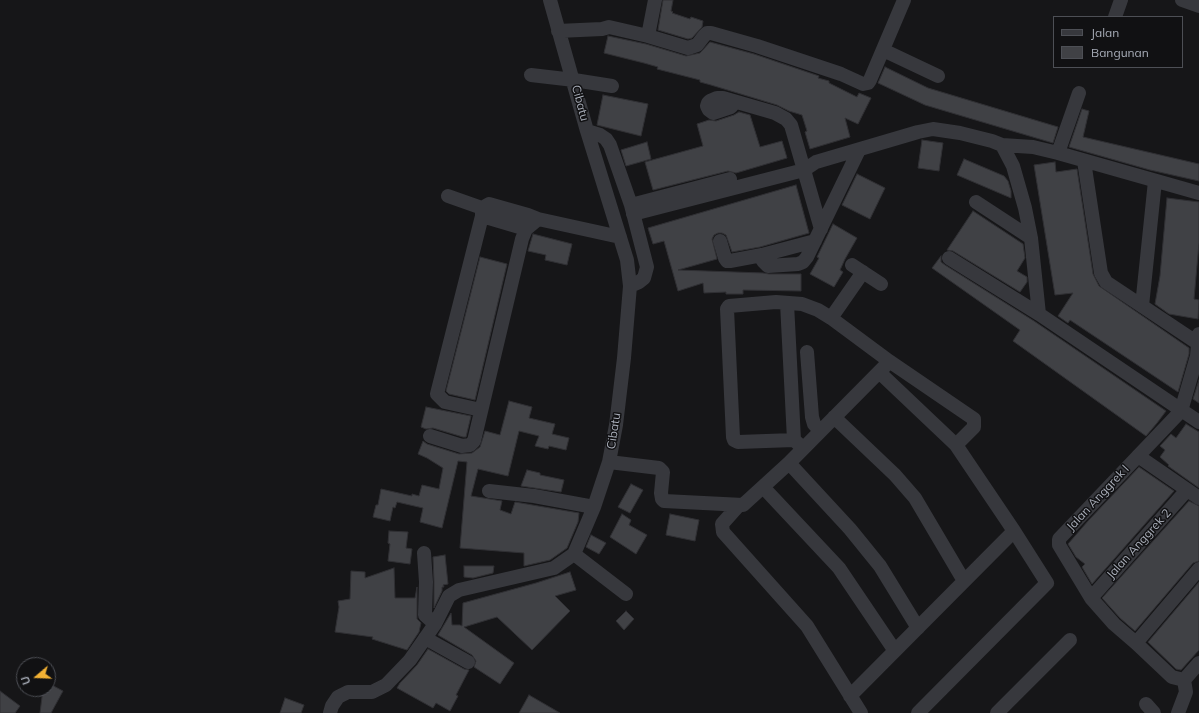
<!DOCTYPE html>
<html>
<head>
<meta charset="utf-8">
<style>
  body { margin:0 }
  #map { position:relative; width:1199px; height:713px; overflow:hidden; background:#161618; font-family:Mulish,sans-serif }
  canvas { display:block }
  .legend { position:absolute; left:1053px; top:16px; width:130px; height:52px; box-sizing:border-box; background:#111113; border:1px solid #4d4f55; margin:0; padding:5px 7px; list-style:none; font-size:12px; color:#a8adb8 }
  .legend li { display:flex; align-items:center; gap:8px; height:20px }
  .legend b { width:20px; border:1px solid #4d4f55 }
  .north { position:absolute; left:16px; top:657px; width:40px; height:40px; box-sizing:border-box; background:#111113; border:1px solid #4d4f55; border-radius:50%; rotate:251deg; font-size:11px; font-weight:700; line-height:16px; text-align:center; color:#a8adb8 }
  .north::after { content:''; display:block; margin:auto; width:14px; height:18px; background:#f2b134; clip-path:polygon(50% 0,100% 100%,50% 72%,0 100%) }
</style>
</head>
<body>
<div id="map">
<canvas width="1199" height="713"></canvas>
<ul class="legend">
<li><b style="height:5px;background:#37383d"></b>Jalan</li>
<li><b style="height:11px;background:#404145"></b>Bangunan</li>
</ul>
<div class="north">U</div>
</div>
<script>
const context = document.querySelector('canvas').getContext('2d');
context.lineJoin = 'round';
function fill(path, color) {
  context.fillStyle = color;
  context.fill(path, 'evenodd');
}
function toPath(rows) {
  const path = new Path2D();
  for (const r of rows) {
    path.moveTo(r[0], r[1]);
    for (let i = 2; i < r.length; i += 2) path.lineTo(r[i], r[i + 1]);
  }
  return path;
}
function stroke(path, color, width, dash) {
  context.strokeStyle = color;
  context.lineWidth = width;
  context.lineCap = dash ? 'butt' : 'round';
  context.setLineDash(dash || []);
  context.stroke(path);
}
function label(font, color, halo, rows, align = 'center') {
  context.font = font + ' Mulish,sans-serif';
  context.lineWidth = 3;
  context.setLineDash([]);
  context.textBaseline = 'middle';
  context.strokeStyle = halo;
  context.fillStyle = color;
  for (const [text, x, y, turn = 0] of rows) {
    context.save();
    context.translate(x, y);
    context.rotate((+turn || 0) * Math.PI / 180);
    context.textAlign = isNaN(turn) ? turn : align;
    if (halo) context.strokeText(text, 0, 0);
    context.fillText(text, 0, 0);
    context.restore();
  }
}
const building = toPath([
  [663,0,673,0,671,11,673,12,672,13,690,19,691,17,703,21,702,27,692,38,688,39,658,30,663,0],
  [608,36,646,44,686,56,700,53,710,42,754,54,819,76,818,78,829,81,829,83,857,97,859,93,871,98,858,124,845,118,850,137,810,149,805,132,807,131,802,115,789,111,777,105,711,85,700,82,700,80,657,69,658,67,644,63,604,53,608,36],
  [885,67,928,88,1058,127,1053,143,925,105,878,83,885,67],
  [603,95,648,104,641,136,597,125,603,95],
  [1082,109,1089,111,1083,137,1199,164,1199,181,1150,170,1069,147,1082,109],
  [739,112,750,115,760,147,782,141,787,158,736,173,728,171,653,190,645,162,703,146,697,124,709,120,716,121,734,115,739,112],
  [922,140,943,143,939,171,918,168,922,140],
  [647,142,651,159,626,166,621,150,647,142],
  [964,159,1004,176,1008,181,1011,191,1011,198,957,175,964,159],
  [1055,162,1056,172,1077,169,1093,274,1099,286,1189,348,1189,354,1178,392,1070,320,1068,323,1058,316,1073,293,1055,295,1034,165,1055,162],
  [857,174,885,188,870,219,842,205,857,174],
  [796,185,809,233,760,247,732,252,726,235,722,233,718,233,714,235,712,239,717,259,678,270,763,273,769,274,801,274,801,291,743,290,743,294,726,294,726,292,704,293,703,283,678,291,664,241,653,244,648,228,796,185],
  [1167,198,1199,202,1199,243,1194,299,1199,300,1198,319,1169,314,1155,304,1160,276,1167,198],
  [973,211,1023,244,1025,258,1017,271,1027,277,1027,282,1020,292,953,251,947,250,973,211],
  [833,224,857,238,845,259,840,270,843,272,834,287,810,274,819,258,817,257,833,224],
  [533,234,572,244,567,265,545,260,546,255,528,251,533,234],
  [941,256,941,262,945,265,1034,321,1166,411,1157,423,1146,436,1013,341,1020,330,932,268,941,256],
  [480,257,507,264,475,400,449,394,446,391,480,257],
  [1199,380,1199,403,1193,399,1199,380],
  [509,401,532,407,529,418,555,424,552,434,569,438,566,450,549,446,548,449,535,446,539,436,519,431,508,476,478,469,471,496,502,501,500,510,511,514,515,502,579,513,578,522,567,548,550,560,524,566,524,553,460,548,467,462,458,461,442,528,420,522,423,508,397,502,395,508,393,507,390,521,373,517,376,505,378,505,381,489,412,496,412,494,419,496,422,485,439,489,443,468,427,458,418,454,423,441,427,444,459,454,472,453,480,447,485,431,500,435,509,401],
  [426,407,471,416,466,437,463,437,433,428,426,429,421,427,426,407],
  [1186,424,1199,432,1199,488,1168,466,1169,465,1160,457,1165,450,1160,446,1171,434,1176,438,1186,424],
  [1139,467,1174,491,1092,584,1082,567,1085,564,1076,557,1068,544,1088,521,1139,467],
  [527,470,540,473,540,475,564,480,561,492,521,486,527,470],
  [631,484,643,490,630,513,618,507,631,484],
  [1189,501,1199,506,1199,561,1193,563,1135,631,1120,618,1102,598,1189,501],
  [622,514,631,520,629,525,647,535,636,554,610,537,622,514],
  [670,514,699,520,695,541,666,535,670,514],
  [389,531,408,532,406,548,412,549,410,564,388,561,390,544,388,543,389,531],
  [591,535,606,543,599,554,586,547,591,535],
  [445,555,448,584,443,585,444,587,442,587,442,591,434,608,434,582,433,557,445,555],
  [464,566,494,566,493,573,473,578,464,577,464,566],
  [394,568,395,598,415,598,417,587,417,619,421,623,419,632,407,650,372,639,373,637,335,632,339,607,338,601,350,599,351,571,365,572,365,578,394,568],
  [570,572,576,590,555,596,570,611,532,650,497,617,464,627,514,663,500,684,474,667,476,661,472,655,438,635,451,613,452,625,460,625,462,626,463,603,536,583,570,572],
  [1199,582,1199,650,1181,670,1176,669,1148,642,1199,582],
  [626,611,634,619,624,630,616,621,626,611],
  [428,649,464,669,469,670,456,695,458,696,450,711,436,703,433,708,397,688,400,683,417,665,428,649],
  [48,683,63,691,51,713,40,713,43,689,48,689,48,683],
  [0,691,20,706,15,713,0,713,0,691],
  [529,695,560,713,519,713,529,695],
  [285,698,304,705,301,713,280,713,285,698]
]);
const minor = toPath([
  [1182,0,1199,6],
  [1115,17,1121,0],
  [558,31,602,29,609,27,648,36,688,48,697,45,704,36,707,33,711,33,757,46,841,74,863,84,868,83,870,80,904,0],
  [648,36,655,0],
  [883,50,938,76],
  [531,75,574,80,612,86],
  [735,102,731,107,713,113,709,110,707,106,708,103,710,101,717,98,723,98,775,113,786,119,791,125,821,229],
  [587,131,600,135,606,139,610,145,631,205,647,267,644,278,639,282,630,286],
  [1002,145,1033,147,1058,153,1199,193],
  [1058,153,1079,93],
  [1084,161,1101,273,1106,282,1199,344],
  [448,196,482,208,489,204,528,215,538,219,620,237],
  [976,202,1031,238],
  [631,205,730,179],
  [633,214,804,170,816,162,918,132,933,129,960,133,992,141,1002,145,1013,166,1025,208,1031,238,1039,314],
  [482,216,526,229],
  [720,241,725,258,727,261,730,261,762,255,815,241],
  [762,255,763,261,768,266,798,264,803,262,807,257,859,150],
  [949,258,1039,314,1199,422],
  [852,265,881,284],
  [787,303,794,440],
  [1142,306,1155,181],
  [831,318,863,272],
  [807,352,812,417,814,424,820,431],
  [879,372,956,445,1014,531,1047,583,918,713],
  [481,410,445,402,437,394,482,216,482,208],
  [834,417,895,475,915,498,964,581],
  [430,436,462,446,470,445,474,441,522,239,526,229,538,219],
  [803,448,794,440,738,442,734,440,733,437,727,309,729,306,776,302,802,304,818,310,831,318,889,361,974,419,974,427,956,445],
  [1138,456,1199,498],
  [609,462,659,468,663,472,661,493,662,499,664,501,743,505,789,463,885,366],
  [789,463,850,529,880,566,918,628],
  [763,487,839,568,895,651],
  [489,491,534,496,594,507],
  [739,505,722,524,723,532,807,626,861,713],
  [424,553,426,582,425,615,435,624],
  [574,554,626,594],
  [1091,598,1187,490],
  [425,638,468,662],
  [1136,643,1199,569],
  [1184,680,1172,677,1136,643,1114,624,1091,598,1059,545,1059,539,1181,411,1197,356,1199,334],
  [1184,680,1199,663],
  [850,696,1014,531],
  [1146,704,1154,713],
  [330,713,332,706,338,697,348,692,372,692,386,685,410,660,435,624,449,596,459,590,554,568,574,554,594,507,609,462,616,425,624,358,630,286,627,260,587,131,550,0],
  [997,713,1070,640],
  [1178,713,1186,692,1184,680]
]);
const streetNames = [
  ["Cibatu",580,103,75],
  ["Cibatu",614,431,-81],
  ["Jalan Anggrek I",1098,498,-47],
  ["Jalan Anggrek 2",1139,544,-48]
];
fill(building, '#404145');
stroke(building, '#303034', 1);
stroke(minor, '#37383d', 14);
label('12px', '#a8adb8', '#111113', streetNames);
</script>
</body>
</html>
